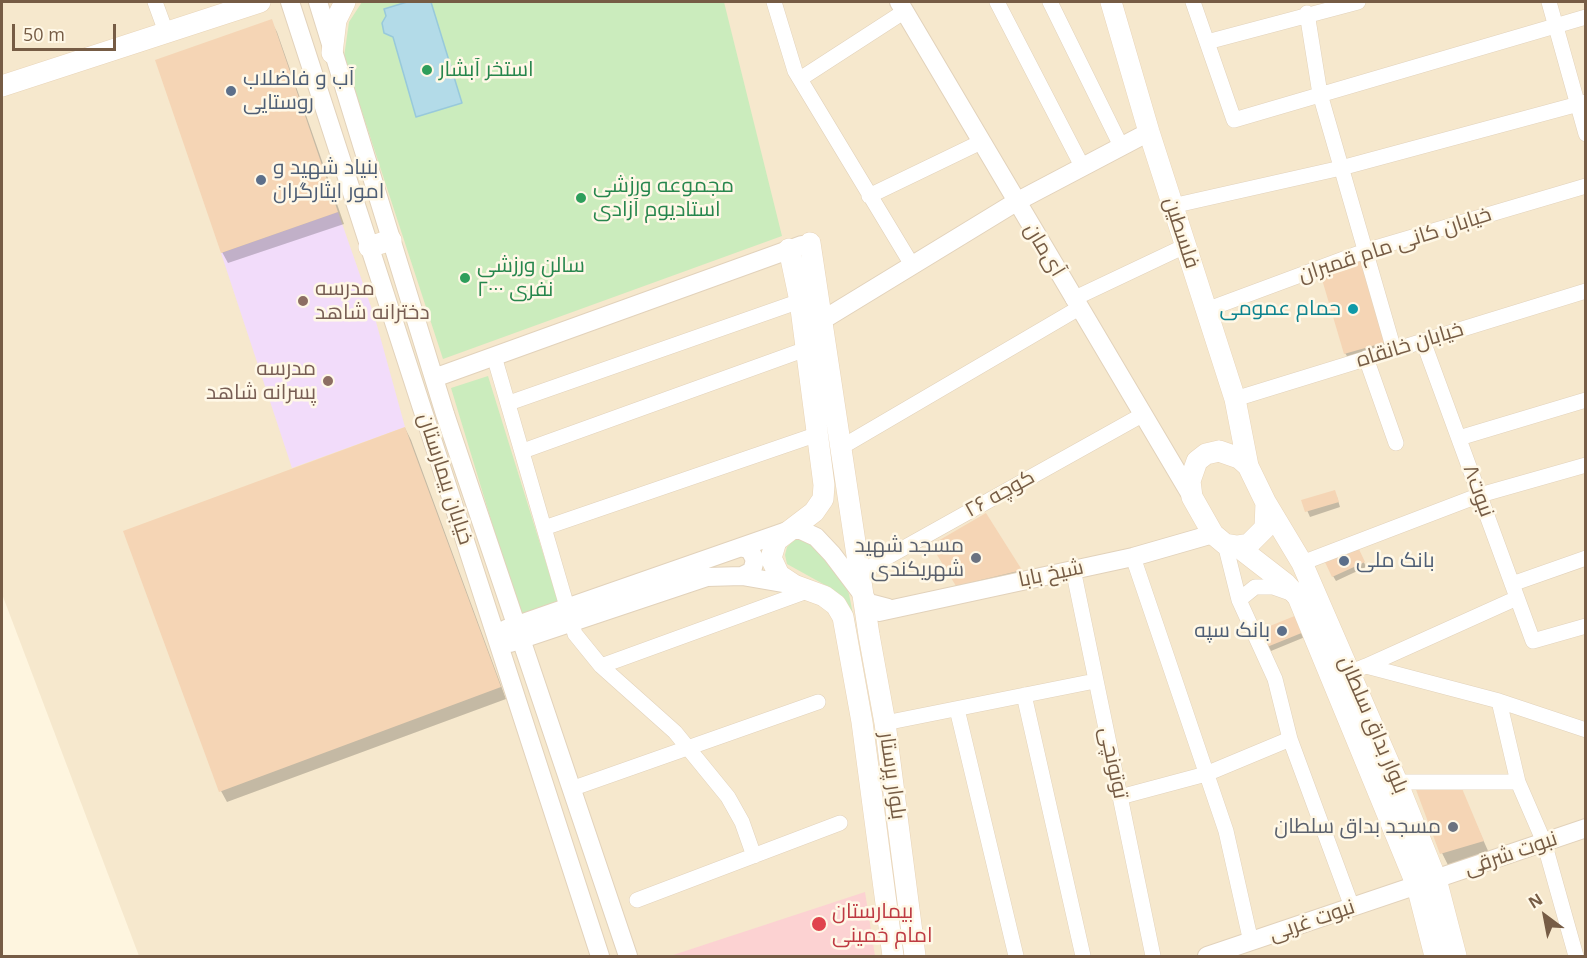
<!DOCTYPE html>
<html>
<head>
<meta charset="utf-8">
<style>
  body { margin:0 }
  #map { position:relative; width:1587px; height:958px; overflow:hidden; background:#fef5df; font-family:"Open Sans",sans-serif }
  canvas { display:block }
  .frame { position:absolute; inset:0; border:3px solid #765c45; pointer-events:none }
  .north { position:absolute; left:1515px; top:886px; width:60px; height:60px; -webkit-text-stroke:4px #fff8e7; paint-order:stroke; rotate:328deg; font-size:16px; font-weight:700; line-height:24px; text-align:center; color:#765c45 }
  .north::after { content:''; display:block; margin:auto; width:21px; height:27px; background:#765c45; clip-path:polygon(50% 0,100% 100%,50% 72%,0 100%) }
  .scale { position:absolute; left:12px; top:24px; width:104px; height:27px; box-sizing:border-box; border:3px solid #765c45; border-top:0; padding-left:8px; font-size:18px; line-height:21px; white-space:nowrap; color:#765c45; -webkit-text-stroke:4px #fff8e7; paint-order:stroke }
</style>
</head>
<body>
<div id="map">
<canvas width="1587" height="958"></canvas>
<div class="frame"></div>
<div class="north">N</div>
<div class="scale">50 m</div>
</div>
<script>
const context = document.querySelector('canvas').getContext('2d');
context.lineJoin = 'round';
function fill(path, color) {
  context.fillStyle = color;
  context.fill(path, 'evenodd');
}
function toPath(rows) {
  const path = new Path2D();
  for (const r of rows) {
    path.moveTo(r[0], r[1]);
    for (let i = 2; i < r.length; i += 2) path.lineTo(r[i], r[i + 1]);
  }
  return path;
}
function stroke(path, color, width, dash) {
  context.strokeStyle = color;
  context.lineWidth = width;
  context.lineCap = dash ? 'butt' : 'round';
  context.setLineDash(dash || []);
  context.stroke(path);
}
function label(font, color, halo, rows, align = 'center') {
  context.font = font + ' "Open Sans",Cairo,sans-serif';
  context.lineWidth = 5;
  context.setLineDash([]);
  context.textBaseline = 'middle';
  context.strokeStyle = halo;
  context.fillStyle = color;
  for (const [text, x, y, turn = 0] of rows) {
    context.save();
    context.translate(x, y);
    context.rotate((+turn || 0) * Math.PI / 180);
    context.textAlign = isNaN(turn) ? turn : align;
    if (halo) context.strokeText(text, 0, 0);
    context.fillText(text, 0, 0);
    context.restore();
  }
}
const residential = toPath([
  [2,2,1585,2,1585,956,139,956,2,594]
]);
const education = toPath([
  [338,212,375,318,405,427,292,468,221,253]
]);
const medical = toPath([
  [865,892,875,956,670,956]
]);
const green = toPath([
  [362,2,724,2,782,236,443,359,344,57,349,22],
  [488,376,559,605,521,619,451,388],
  [805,538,839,571,849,594,857,635,834,590,787,564,785,555,787,547,794,540]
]);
const water = toPath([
  [407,2,431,2,462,103,416,117,393,37,384,33,382,23,386,16,384,9,407,2]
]);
const shadow = toPath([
  [271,21,277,32,344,224,228,263,222,252],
  [1360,261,1391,354,1352,364,1345,353],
  [405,428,411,440,506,699,227,802,221,791],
  [1337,497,1340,507,1310,517,1303,501],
  [986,515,1026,582,964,596,933,545],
  [1360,553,1366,567,1336,581,1333,576],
  [1296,617,1305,637,1271,651,1268,646],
  [1460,788,1489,853,1448,865,1442,853]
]);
const building = toPath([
  [272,19,338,212,221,253,155,60],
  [1361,259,1386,342,1344,354,1321,276],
  [405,427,501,687,219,792,123,531],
  [1335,490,1339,502,1305,512,1301,500],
  [986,513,1022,570,956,586,931,545],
  [1357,545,1365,562,1332,577,1324,560],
  [1297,615,1304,632,1267,647,1260,630],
  [1461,786,1484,841,1440,854,1415,787]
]);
const minor = toPath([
  [155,2,166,32],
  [774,2,795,71,912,265],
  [997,2,1082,166],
  [1050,2,1121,146],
  [1193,2,1234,120,1586,17],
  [1549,2,1586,134],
  [1307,13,1320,94,1394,350],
  [1207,42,1358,2],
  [800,79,905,11],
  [869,196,981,142],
  [1172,206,1341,168,1586,102],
  [1073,299,1185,246],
  [1206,310,1365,251,1586,186],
  [1423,341,1533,641,1586,626],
  [494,356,544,528],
  [1366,358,1396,443],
  [1235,399,1586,291],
  [509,403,800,301],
  [1459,438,1586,400],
  [840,448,1079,308],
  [523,451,806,349],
  [1225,544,1239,600,1275,679,1290,739,1352,907],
  [1133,557,1226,831,1251,942],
  [1302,563,1480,495,1586,465],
  [1073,569,1153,956],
  [859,573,1142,415],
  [1512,584,1586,558],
  [1239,600,1255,587,1273,587,1290,593],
  [601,666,810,590],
  [1366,666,1517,598],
  [1351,672,1366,666,1499,701,1586,730],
  [1024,695,1083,956],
  [1499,701,1518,782,1544,842,1576,956],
  [957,709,1016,956],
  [885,723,1095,681],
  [1397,782,1518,782],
  [571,789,818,702],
  [1120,797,1206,774,1290,739],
  [754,856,742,822,728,797,675,732,601,666,575,634,544,528,818,434],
  [637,900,840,823]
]);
const tertiary = toPath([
  [290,2,600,956],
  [318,2,445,414,628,956],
  [899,2,1192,497],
  [821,321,1016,202,1149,132],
  [434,378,802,245],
  [741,547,750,550,755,560,752,571,742,576],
  [879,612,1133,557,1213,534],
  [506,629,790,530,801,530,816,537,832,554,869,603,888,608],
  [510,643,707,577,742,576,794,585],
  [1207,956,1586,828]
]);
const secondary = toPath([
  [1111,2,1149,132,1235,399,1248,466],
  [332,53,336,20,345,2],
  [2,86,260,2],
  [810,243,869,635,885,723,915,956],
  [369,247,391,240],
  [789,249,800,301,824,485,823,499,814,512,776,541,771,558,779,575,794,585,824,596,836,605,843,617,862,722,893,956],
  [1219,451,1239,458,1248,466,1266,503,1265,528,1249,544,1237,546,1225,544,1213,534,1192,497,1190,481,1197,461,1206,454,1219,451],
  [1266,503,1302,563,1397,782,1436,879,1456,956],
  [1237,546,1286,584,1298,597,1417,886,1435,956]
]);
const markers = [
  [427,70,6,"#2e9e5b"],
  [231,91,6,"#5c6f8a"],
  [261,180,6,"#5c6f8a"],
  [581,198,6,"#2e9e5b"],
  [465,278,6,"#2e9e5b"],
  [303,301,6,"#8d6e63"],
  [1353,309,6,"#0f9aa8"],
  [328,381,6,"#8d6e63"],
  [976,558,6,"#6b7280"],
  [1344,561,6,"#5c6f8a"],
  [1282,631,6,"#5c6f8a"],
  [1453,827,6,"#6b7280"],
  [819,924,8,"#e0444e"]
];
const leisureNames = [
  ["استخر آبشار",439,70],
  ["مجموعه ورزشی",593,186],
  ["استادیوم آزادی",593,210],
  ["سالن ورزشی",477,266],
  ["۲۰۰۰ نفری",477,290]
];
const serviceNames = [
  ["آب و فاضلاب",243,79],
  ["روستایی",243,103],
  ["بنیاد شهید و",273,168],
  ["امور ایثارگران",273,192],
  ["بانک ملی",1356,561],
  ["بانک سپه",1270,631,"right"]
];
const streetNames = [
  ["فلسطین",1181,233,72],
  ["خیابان کانی مام قمبران",1395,245,-18],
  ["آی‌مان",1044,250,59],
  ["خیابان خانقاه",1410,345,-17],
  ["خیابان بیمارستان",445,479,72],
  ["نبوت۸",1478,491,70],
  ["کوچه ۲۶",1000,494,-29],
  ["شیخ بابا",1051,574,-12],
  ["بلوار بداق سلطان",1373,725,67],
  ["توتونچی",1113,763,78],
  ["بلوار پرستار",892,776,82],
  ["نبوت شرقی",1511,854,-19],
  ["نبوت غربی",1312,921,-19]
];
const educationNames = [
  ["مدرسه",315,289],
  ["دخترانه شاهد",315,313],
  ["مدرسه",316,369,"right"],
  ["پسرانه شاهد",316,393,"right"]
];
const cultureNames = [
  ["حمام عمومی",1341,309]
];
const worshipNames = [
  ["مسجد شهید",964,546],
  ["شهریکندی",964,570],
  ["مسجد بداق سلطان",1441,827]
];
const healthNames = [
  ["بیمارستان",832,912],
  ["امام خمینی",832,936]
];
fill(residential, '#f6e8cd');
fill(education, '#f2dcfa');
fill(medical, '#fcd2d2');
fill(green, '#cbecbd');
fill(water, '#b3dbe8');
stroke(water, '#98c9db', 1.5);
fill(shadow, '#0003');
fill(building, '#f5d5b5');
stroke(minor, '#e2d2bb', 16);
stroke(tertiary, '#e2d2bb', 20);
stroke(secondary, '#e8d4b8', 22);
stroke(minor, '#fff', 15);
stroke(tertiary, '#fff', 18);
stroke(secondary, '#fff', 21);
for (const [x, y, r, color] of markers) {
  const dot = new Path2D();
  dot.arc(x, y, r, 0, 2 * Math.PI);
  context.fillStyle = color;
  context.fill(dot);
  stroke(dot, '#fff8e7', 2);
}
label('21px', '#27864d', '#fff8e7', leisureNames, 'left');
label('21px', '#4e5e75', '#fff8e7', serviceNames, 'left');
label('21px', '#765c45', '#fff8e7', streetNames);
label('21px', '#785e54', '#fff8e7', educationNames, 'left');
label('21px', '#0d838f', '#fff8e7', cultureNames, 'right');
label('21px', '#5b616d', '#fff8e7', worshipNames, 'right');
label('21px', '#be3a42', '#fff8e7', healthNames, 'left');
</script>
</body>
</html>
